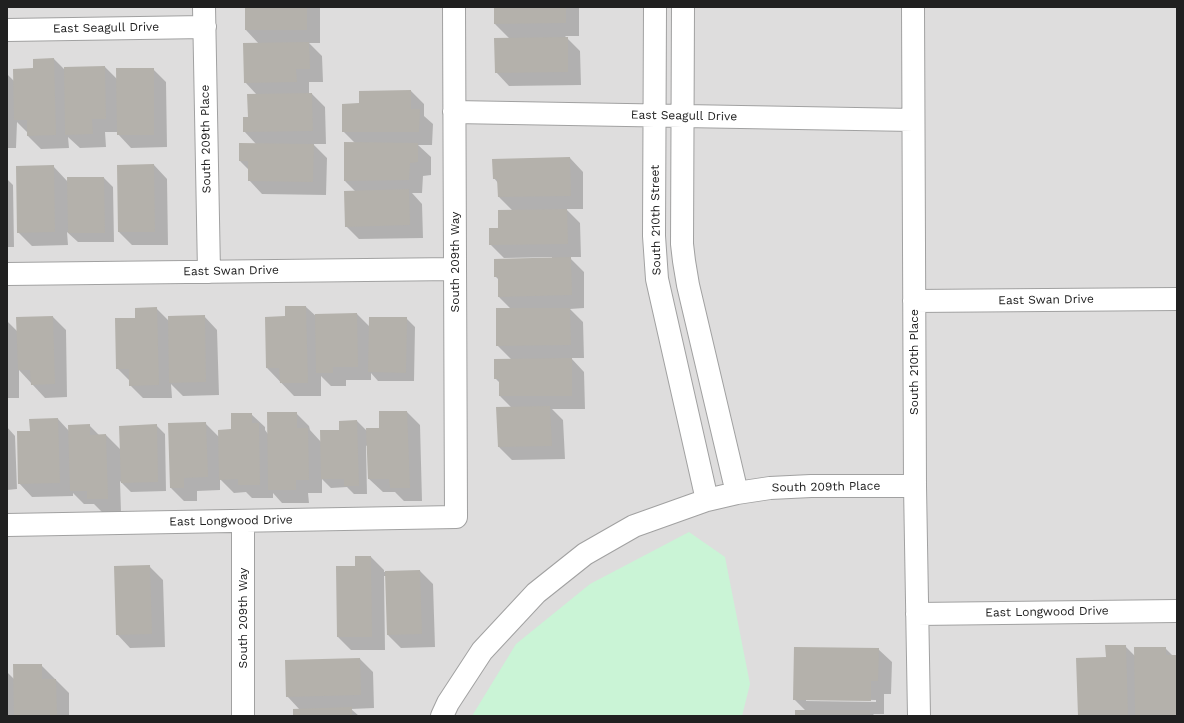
<!DOCTYPE html>
<html>
<head>
<meta charset="utf-8">
<style>
	body { margin:0 }
	#map { position:relative; width:1184px; height:723px; overflow:hidden; background:#efeee8; font-family:"Work Sans",sans-serif }
	canvas { display:block }
	.frame { position:absolute; inset:0; border:8px solid #202020; pointer-events:none }
</style>
</head>
<body>
<div id="map">
<canvas width="1184" height="723"></canvas>
<div class="frame"></div>
</div>
<script>
const g = document.querySelector('canvas').getContext('2d');
g.lineJoin = 'round';
function fillPath(path, color) {
  g.fillStyle = color;
  g.fill(path, 'evenodd');
}
function shape(rows) {
  const path = new Path2D();
  for (const r of rows) {
    path.moveTo(r[0], r[1]);
    for (let i = 2; i < r.length; i += 2) path.lineTo(r[i], r[i + 1]);
  }
  return path;
}
function trace(path, color, width, dash) {
  g.strokeStyle = color;
  g.lineWidth = width;
  g.lineCap = dash ? 'butt' : 'round';
  g.setLineDash(dash || []);
  g.stroke(path);
}
function write(font, color, halo, rows, align = 'center') {
  g.font = font + ' "Work Sans",sans-serif';
  g.lineWidth = 4;
  g.setLineDash([]);
  g.textBaseline = 'middle';
  g.strokeStyle = halo;
  g.fillStyle = color;
  for (const [text, x, y, turn = 0] of rows) {
    g.save();
    g.translate(x, y);
    g.rotate((+turn || 0) * Math.PI / 180);
    g.textAlign = isNaN(turn) ? turn : align;
    if (halo) g.strokeText(text, 0, 0);
    g.fillText(text, 0, 0);
    g.restore();
  }
}
fillPath(shape([
	[7,7,1177,7,1177,716,7,716]
]), '#dedddd');
fillPath(shape([
	[689,532,725,557,750,684,742,716,472,716,516,644,590,584]
]), '#caf4d6');
fillPath(shape([
	[246,7,320,8,320,43,309,43,322,56,323,82,309,82,309,94,312,94,325,107,326,144,313,144,327,158,326,195,262,194,249,180,249,170,240,161,240,144,256,144,244,131,257,95,245,82,259,44,246,30],
	[495,7,579,7,579,36,565,36,580,51,581,85,509,86,496,72,510,39,495,24],
	[54,59,65,70,105,67,117,79,153,69,166,82,167,147,131,148,118,134,118,132,105,132,106,147,80,148,68,137,69,148,41,149,28,136,28,133,17,122,16,148,7,148,7,74,14,81],
	[411,91,424,104,424,116,433,124,432,145,418,145,431,157,431,175,423,176,422,193,412,193,422,204,423,238,359,239,346,226,356,192,345,181,355,143,343,131,360,104],
	[570,158,583,172,583,209,566,209,580,223,581,257,569,257,584,272,584,308,570,309,583,322,584,358,571,358,584,372,585,409,552,409,563,420,565,459,512,460,499,447,512,408,500,396,500,383,495,378,511,359,497,345,511,309,499,297,499,280,495,276,552,259,552,257,504,258,490,244,499,229,513,211,499,197,498,183,494,178],
	[154,165,167,179,168,245,132,245,119,232,118,166],
	[53,166,68,182,104,178,113,187,114,242,78,242,67,232,68,245,32,246,18,232],
	[7,179,13,185,14,247,7,247],
	[306,307,317,317,357,314,370,327,406,318,415,327,414,381,378,381,371,373,371,380,346,380,346,386,331,386,321,376,321,396,294,396,267,368,286,317],
	[156,308,169,321,204,316,217,330,219,395,183,396,171,384,172,398,143,398,130,385,130,381,117,368,137,318],
	[53,317,66,330,67,397,45,398,19,370,19,398,7,398,7,321,18,332],
	[407,412,420,425,422,501,404,501,395,492,383,492,369,479,368,445,366,446,367,494,354,494,347,487,331,488,322,479,322,493,308,493,309,503,282,503,273,493,273,498,252,498,246,492,234,493,220,479,220,490,197,491,197,501,184,501,171,488,205,423,219,437,232,430,251,414,265,427,265,430,268,434,296,413,309,426,310,430,321,442,357,421,368,432,380,429],
	[58,419,69,431,89,425,99,435,106,435,121,450,156,425,165,434,166,491,131,492,120,481,121,512,102,512,94,504,84,504,73,493,73,496,32,497,19,483,31,432],
	[7,427,15,436,17,489,7,490],
	[371,557,384,570,384,572,420,571,433,584,435,647,401,648,388,635,386,576,384,576,385,650,351,650,338,637,356,567],
	[149,566,163,580,165,647,130,648,117,634],
	[1125,646,1135,656,1165,648,1173,656,1177,656,1177,716,1079,716,1107,658],
	[878,649,892,662,891,694,884,694,884,714,873,714,875,716,796,716,806,711,794,699],
	[806,699,876,700,876,702,806,701],
	[360,659,373,672,374,708,351,709,359,716,294,716,300,710,287,696],
	[41,665,69,693,69,716,7,716,7,672,14,679]
]), '#0003');
fillPath(shape([
	[245,7,307,7,307,30,245,30],
	[494,7,566,7,566,23,494,24],
	[568,37,568,72,495,73,494,38],
	[309,42,310,69,296,69,297,82,244,83,243,43],
	[54,58,56,135,27,136,27,120,14,120,13,69,33,68,33,59],
	[105,66,106,119,92,119,93,134,65,135,64,67],
	[116,68,154,68,154,135,117,135],
	[411,90,411,109,420,109,419,132,342,132,342,104,359,103,359,91],
	[312,93,313,131,243,132,243,117,248,117,247,94],
	[344,142,418,143,418,162,410,163,409,180,344,181],
	[239,143,314,144,313,182,248,181,248,161,239,161],
	[570,157,571,196,498,197,497,179,493,179,492,159],
	[154,164,155,232,118,232,117,165],
	[54,165,55,232,17,233,16,166],
	[67,177,104,177,105,233,68,233],
	[409,189,410,225,345,227,344,191],
	[567,209,568,244,489,245,489,228,498,228,498,210],
	[571,257,572,295,498,297,498,277,494,277,494,259],
	[285,306,306,306,308,383,280,383,279,368,266,368,265,317,285,316],
	[157,307,159,385,129,386,129,369,116,369,115,318,135,318,135,308],
	[496,308,570,308,571,345,496,346],
	[357,313,358,367,333,367,333,373,316,373,315,314],
	[205,315,206,382,169,383,168,316],
	[53,316,55,384,31,385,30,370,18,370,16,317],
	[369,317,407,317,406,373,368,372],
	[572,358,572,396,499,396,499,379,494,379,494,359],
	[550,406,552,446,498,447,496,407],
	[379,411,407,411,410,488,390,488,389,479,368,479,366,428,379,428],
	[267,412,297,412,297,428,308,428,309,480,296,480,296,490,268,490],
	[231,413,252,413,252,423,259,423,260,485,238,485,238,479,219,480,218,430,231,429],
	[58,418,60,483,18,484,17,431,30,431,29,419],
	[357,420,359,486,344,486,344,479,321,479,320,430,339,430,339,421],
	[206,422,208,477,184,478,184,488,170,488,168,423],
	[90,424,90,435,106,434,108,499,87,499,87,491,70,491,68,425],
	[157,424,158,482,121,483,119,426],
	[355,556,371,556,372,637,337,637,336,566,355,566],
	[150,565,152,634,116,635,114,566],
	[420,570,422,634,387,635,385,571],
	[1105,645,1126,645,1128,716,1078,716,1076,658,1106,657],
	[794,647,879,648,878,681,871,681,871,701,793,700],
	[1134,647,1166,647,1166,655,1177,655,1177,716,1135,716],
	[360,658,361,695,286,697,285,660],
	[13,664,42,664,42,679,56,679,57,716,14,716],
	[352,707,352,716,293,716,293,709],
	[795,710,870,710,870,716,795,716]
]), '#b4b1ab');
const minor = shape([
	[204,7,209,272],
	[655,7,654,236,657,279,707,500],
	[683,7,682,244,684,261,688,285,737,493],
	[913,7,915,486,919,716],
	[7,30,205,27],
	[454,112,913,120],
	[7,274,455,269],
	[914,301,1177,299],
	[243,521,243,716],
	[7,525,456,517,454,7],
	[917,614,1177,611],
	[442,716,448,703,482,651,536,593,585,554,634,526,707,500,737,493,770,488,811,486,915,486]
]);
trace(minor, '#a1a1a1', 24);
trace(minor, '#fff', 22);
write('12px', '#202020', '#fff', [
	["East Seagull Drive",106,28,-1],
	["East Seagull Drive",684,116,1],
	["South 209th Place",206,139,-91],
	["South 210th Street",656,220,-91],
	["South 209th Way",455,262,-90],
	["East Swan Drive",231,271,-1],
	["East Swan Drive",1046,300,-1],
	["South 210th Place",914,362,-90],
	["South 209th Place",826,487,-1],
	["East Longwood Drive",231,521,-1],
	["East Longwood Drive",1047,612,-1],
	["South 209th Way",243,618,-90]
]);
</script>
</body>
</html>
